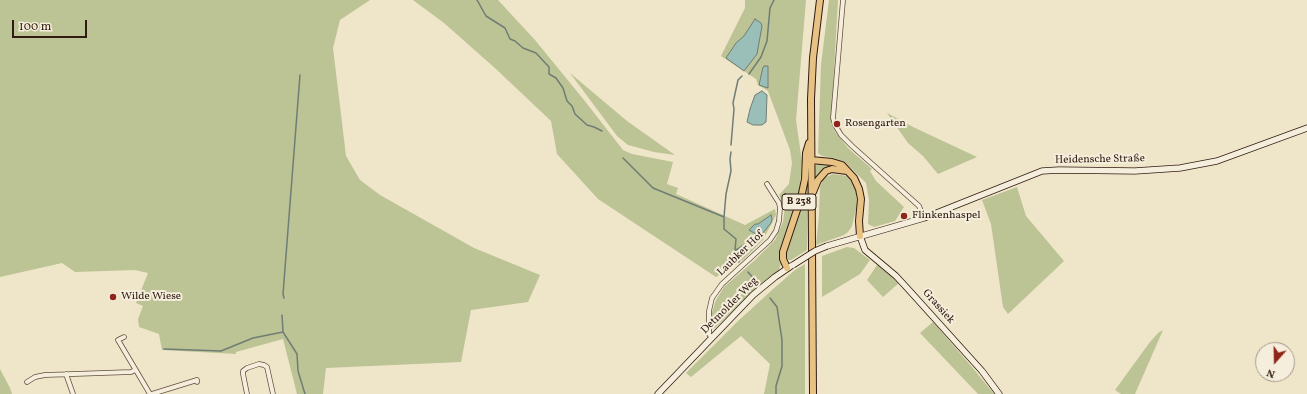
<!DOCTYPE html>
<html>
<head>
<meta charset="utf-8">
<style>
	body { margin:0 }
	#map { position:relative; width:1307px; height:394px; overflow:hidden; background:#efe5c9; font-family:Vollkorn,serif }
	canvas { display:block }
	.north { position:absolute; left:1255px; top:342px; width:40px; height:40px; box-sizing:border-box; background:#f5eedc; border:1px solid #a69a8b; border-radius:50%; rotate:200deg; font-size:11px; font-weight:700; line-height:16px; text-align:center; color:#301b11 }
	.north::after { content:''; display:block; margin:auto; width:14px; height:18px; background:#8f2418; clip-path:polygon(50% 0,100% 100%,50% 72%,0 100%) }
	.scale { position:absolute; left:12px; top:20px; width:75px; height:18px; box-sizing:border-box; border:2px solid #301b11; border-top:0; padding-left:5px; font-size:12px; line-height:14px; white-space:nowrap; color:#301b11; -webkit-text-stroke:3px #f5eedc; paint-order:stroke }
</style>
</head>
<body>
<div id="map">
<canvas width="1307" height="394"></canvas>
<div class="north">N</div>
<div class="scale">100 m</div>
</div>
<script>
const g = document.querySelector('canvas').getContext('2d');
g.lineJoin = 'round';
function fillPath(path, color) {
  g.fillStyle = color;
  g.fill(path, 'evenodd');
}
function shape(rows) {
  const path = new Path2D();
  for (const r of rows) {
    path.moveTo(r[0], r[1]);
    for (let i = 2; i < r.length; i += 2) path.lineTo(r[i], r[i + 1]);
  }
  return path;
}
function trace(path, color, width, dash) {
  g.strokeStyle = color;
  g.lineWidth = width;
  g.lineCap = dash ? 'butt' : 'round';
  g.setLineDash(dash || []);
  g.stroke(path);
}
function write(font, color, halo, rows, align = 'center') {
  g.font = font + ' Vollkorn,serif';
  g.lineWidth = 4;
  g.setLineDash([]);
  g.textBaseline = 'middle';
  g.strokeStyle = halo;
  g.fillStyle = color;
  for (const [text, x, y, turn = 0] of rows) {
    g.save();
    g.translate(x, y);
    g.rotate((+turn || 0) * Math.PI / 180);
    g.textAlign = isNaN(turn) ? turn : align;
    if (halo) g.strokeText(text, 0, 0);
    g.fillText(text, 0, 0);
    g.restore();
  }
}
fillPath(shape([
	[0,0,370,0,340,20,333,48,346,156,360,180,380,195,474,248,540,275,528,302,471,310,461,362,326,368,323,394,297,394,283,339,236,352,236,354,162,350,159,334,139,327,138,319,143,306,136,303,148,273,135,270,75,272,62,263,0,277],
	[413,0,498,0,535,40,584,100,623,150,632,154,673,162,667,184,678,188,676,194,745,225,775,209,776,215,763,240,744,259,716,277,598,199,557,154,551,121,496,69,444,23],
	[745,0,806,0,796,120,802,162,801,173,799,196,780,249,781,263,779,270,757,287,715,328,712,329,712,312,716,300,724,287,755,260,775,240,783,222,785,206,779,195,789,184,792,163,790,150,768,91,758,85,756,79,721,56,745,8],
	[829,0,838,0,831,123,835,132,848,148,872,169,870,171,876,181,904,207,895,221,874,227,868,224,869,200,866,183,845,162,834,158,822,156,818,153,821,65],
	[570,73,627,121,675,155,654,152,628,145,617,136],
	[887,113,913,127,977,157,938,174,923,156,908,143],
	[818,163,833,165,838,167,822,171,815,177,815,166],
	[833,174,847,176,852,182,856,191,857,205,852,226,848,232,844,235,816,245,819,215,820,187,822,181,826,177],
	[808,186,807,250,791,260,788,260,785,252,806,187],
	[1017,187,1026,216,1064,261,1008,314,1003,307,991,224,982,200],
	[847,247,854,248,870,260,860,274,822,297,822,256],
	[805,264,805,394,764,394,770,364,741,336,691,377,686,373,737,322,772,290,795,270],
	[877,265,880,266,899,283,883,297,867,280],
	[933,322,972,367,994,394,978,394,920,333],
	[1163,330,1135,394,1121,394,1115,390,1150,342,1158,333],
	[0,369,10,388,12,394,0,394]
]), '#bcc394');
const water = shape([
	[755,19,761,23,762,26,757,54,744,71,726,58,736,43,744,36,755,19],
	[765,66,768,66,768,88,759,85,763,67,765,66],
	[762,91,767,95,766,122,762,125,753,125,747,122,750,109,755,95,762,91],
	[771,215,772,219,771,223,762,234,756,234,749,230,755,224,758,224,771,215]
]);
fillPath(water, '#9abfb8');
trace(water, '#707d75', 1);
trace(shape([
	[477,0,486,16,505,28,510,39,515,41,523,48,536,53,549,67,549,74,556,78,563,88,567,101,572,106,575,114,587,125,594,127,602,131],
	[749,74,761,57,767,41,770,8,774,0],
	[731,145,734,109,733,103,738,80,742,76],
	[731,152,730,159,731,171,726,194,724,217,724,229,736,239,735,250,739,262],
	[623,158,653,188,724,217],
	[736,250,751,241,756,234],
	[748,272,754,279],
	[284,298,283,294,300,75],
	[770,298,777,307,782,340,782,366,776,386,776,394],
	[282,315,283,332,297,354,298,371,305,394],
	[164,349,221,351,253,338,283,332]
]), '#707d75', 1.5);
const street = shape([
	[843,0,833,118,835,125,841,135,852,146,919,206,924,218],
	[124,337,118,340,150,394],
	[712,338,709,334,709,311,712,298,722,284,770,240,776,231,779,221,780,208,779,203,767,184],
	[66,374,73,394],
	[27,382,35,377,45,375,131,372,135,370],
	[152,394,197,380,197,382],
	[247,394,243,374,243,371,247,368,259,364,264,365,267,367,273,394]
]);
const secondary = shape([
	[860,236,865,250,896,276,908,289,982,371,999,394],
	[827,246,924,218,1042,171,1059,170,1135,171,1180,168,1217,161,1307,128],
	[658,394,753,295,775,277,791,266]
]);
const primary = shape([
	[811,160,832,162,842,165,854,178,859,189,861,199,859,221,860,236],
	[813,192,818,180,826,171,832,169,847,171],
	[787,268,783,259,783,252,801,198,805,179,806,153,809,143],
	[813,394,811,99,813,58,820,0]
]);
trace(street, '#604e3f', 5.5);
trace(secondary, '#301b11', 7);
trace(primary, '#301b11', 8);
trace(street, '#f5eedc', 4);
trace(secondary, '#f5eedc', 5.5);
trace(primary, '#e8c284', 6);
const secondaryBridge = shape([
	[793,265,815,251,827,246]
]);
trace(secondaryBridge, '#301b11', 7, []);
trace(secondaryBridge, '#f5eedc', 5.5);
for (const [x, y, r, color] of [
	[837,124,4,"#8f2418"],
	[904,216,4,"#8f2418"],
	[113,297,4,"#8f2418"]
]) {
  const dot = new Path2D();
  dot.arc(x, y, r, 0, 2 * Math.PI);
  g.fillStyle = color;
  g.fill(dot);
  trace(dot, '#f5eedc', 1.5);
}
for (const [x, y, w] of [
	[799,202,34]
]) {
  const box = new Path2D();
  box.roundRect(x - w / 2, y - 8, w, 16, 3);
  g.fillStyle = '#f5eedc';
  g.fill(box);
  trace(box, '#301b11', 1);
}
write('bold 10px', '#301b11', null, [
	["B 238",799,202]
]);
write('11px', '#301b11', '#f5eedc', [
	["Rosengarten",845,124],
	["Flinkenhaspel",912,216],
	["Wilde Wiese",121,297]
], 'left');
write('11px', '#301b11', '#f5eedc', [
	["Heidensche Straße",1100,160,-1],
	["Laubker Hof",741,254,-44],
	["Detmolder Weg",730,306,-45],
	["Grassiek",938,307,48]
]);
</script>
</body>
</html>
